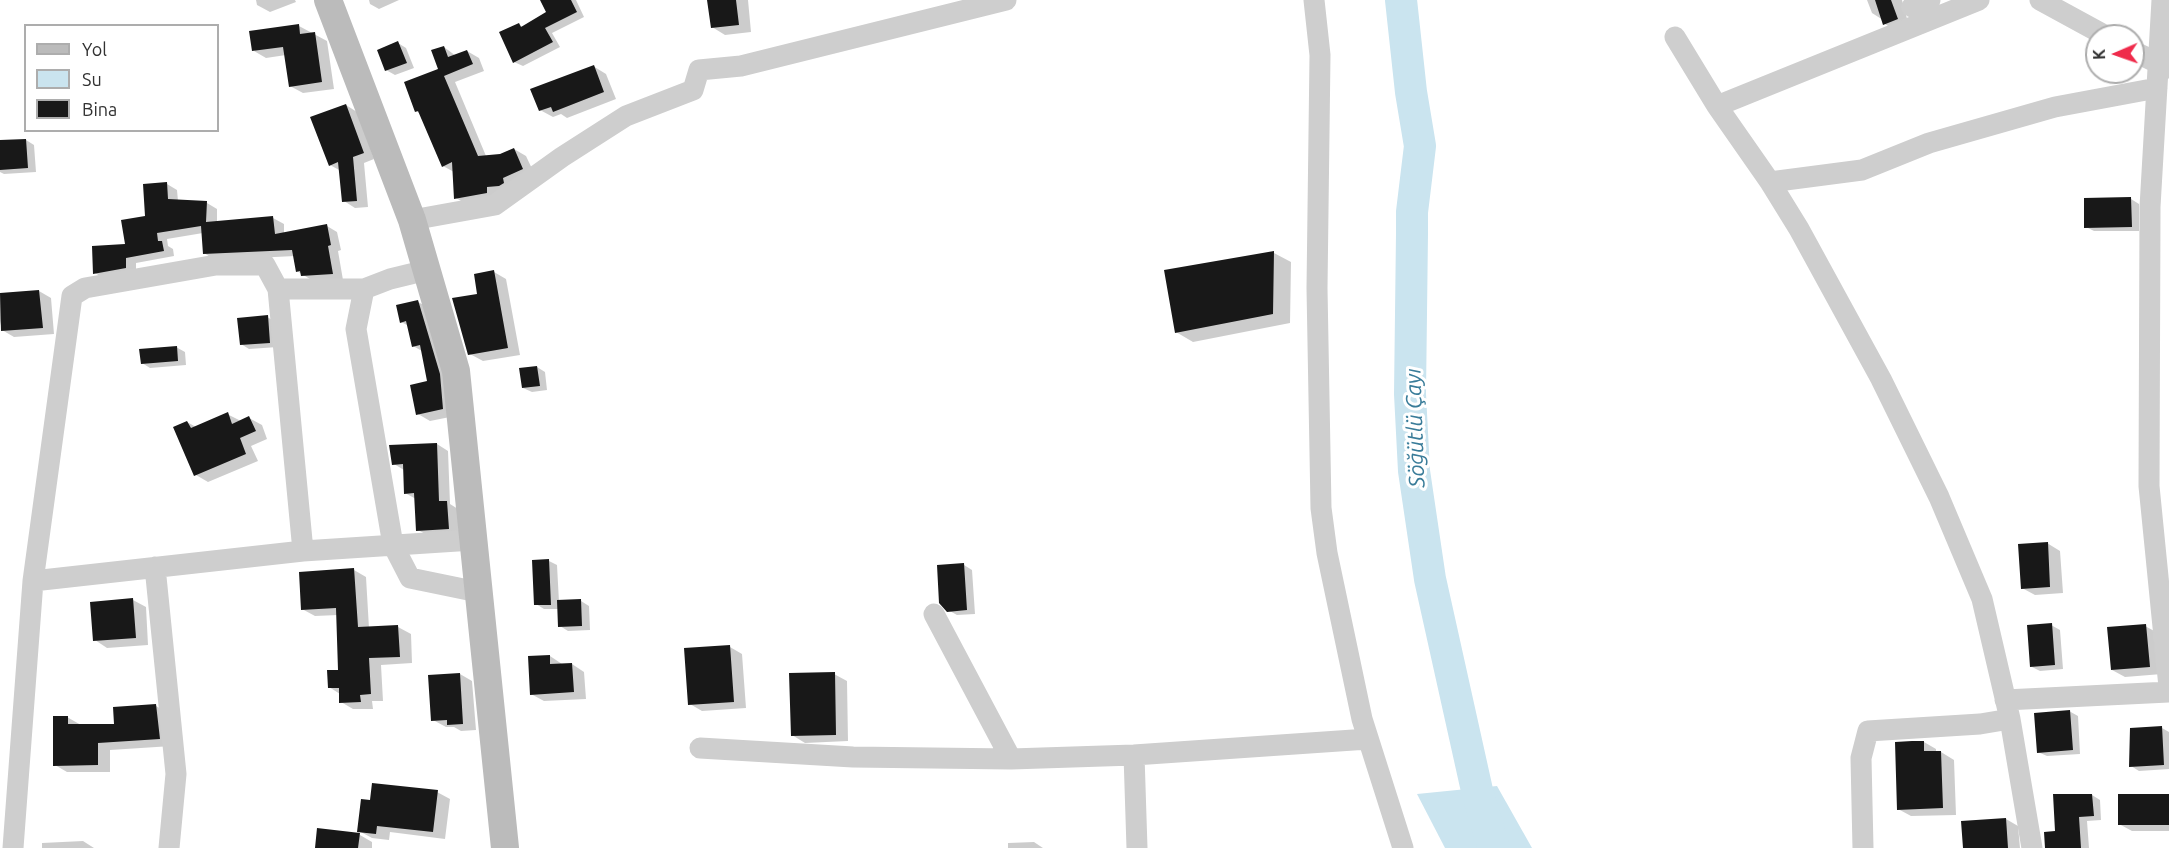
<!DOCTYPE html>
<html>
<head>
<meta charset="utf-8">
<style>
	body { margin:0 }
	#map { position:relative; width:2169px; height:848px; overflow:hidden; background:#fff; font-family:Ubuntu,sans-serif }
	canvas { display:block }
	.legend { position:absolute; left:24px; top:24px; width:195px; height:108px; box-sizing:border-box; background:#fff; border:2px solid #adadad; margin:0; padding:8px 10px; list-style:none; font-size:18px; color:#313131 }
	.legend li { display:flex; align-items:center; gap:12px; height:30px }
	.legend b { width:30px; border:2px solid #adadad }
	.north { position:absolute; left:2085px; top:24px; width:60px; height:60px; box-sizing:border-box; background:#fff; border:2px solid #adadad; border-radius:50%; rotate:268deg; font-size:16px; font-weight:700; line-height:24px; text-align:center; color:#313131 }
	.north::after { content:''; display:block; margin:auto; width:21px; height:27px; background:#ef2b4b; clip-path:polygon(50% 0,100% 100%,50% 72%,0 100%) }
</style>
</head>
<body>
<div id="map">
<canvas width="2169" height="848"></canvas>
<ul class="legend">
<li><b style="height:8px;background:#bbb"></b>Yol</li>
<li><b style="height:16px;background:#cae4ef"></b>Su</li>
<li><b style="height:16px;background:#181818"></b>Bina</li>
</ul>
<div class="north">K</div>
</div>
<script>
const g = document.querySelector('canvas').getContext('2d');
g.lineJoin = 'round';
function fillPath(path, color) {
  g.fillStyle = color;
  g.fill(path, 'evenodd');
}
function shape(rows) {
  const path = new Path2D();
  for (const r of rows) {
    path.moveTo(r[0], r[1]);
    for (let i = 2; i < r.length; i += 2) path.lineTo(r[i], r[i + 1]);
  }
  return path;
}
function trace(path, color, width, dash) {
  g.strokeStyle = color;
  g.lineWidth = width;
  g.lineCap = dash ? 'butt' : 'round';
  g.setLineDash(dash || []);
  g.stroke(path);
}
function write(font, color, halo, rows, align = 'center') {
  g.font = font + ' Ubuntu,sans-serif';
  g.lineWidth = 6;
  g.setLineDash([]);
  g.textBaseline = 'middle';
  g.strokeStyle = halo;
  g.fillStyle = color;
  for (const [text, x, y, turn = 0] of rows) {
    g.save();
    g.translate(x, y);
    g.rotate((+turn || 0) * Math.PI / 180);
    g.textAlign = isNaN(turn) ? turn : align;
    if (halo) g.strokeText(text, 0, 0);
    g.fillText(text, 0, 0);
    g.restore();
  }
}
fillPath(shape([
	[1497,786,1532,848,1445,848,1417,794]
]), '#cae4ef');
fillPath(shape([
	[256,0,295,0,296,2,270,12,257,5],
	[369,0,399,0,379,9,370,4],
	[552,0,576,0,584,17,552,33,560,47,523,66,514,62,519,25,523,27,548,13],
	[709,0,748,0,751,32,725,35,712,27],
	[1867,0,1902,0,1909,26,1896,31,1885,24,1883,20,1872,13],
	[299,26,327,41,334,89,303,93,290,86,286,55,266,58,254,51],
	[398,43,406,48,414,68,395,75,386,70],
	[444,47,456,56,467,51,479,58,484,71,455,82,486,156,500,155,514,149,526,156,535,175,515,190,468,205,456,198,454,172,443,166,421,114,416,111,439,70],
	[593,66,606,74,616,99,567,118,561,114,553,117,540,110],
	[346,105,357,112,374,159,364,163,368,207,355,208,344,201,341,171,330,165],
	[26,140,34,145,36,172,4,174,0,172,0,142],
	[167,184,177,190,178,201,207,203,217,209,217,223,273,218,284,224,284,234,327,226,337,232,341,250,338,251,343,280,313,281,297,271,295,256,215,260,204,253,203,233,167,239,168,246,173,249,174,256,136,263,136,273,105,279,95,273,127,245],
	[2131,199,2139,204,2139,231,2094,231,2086,227,2085,200],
	[1274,253,1291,262,1290,323,1193,342,1176,332],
	[494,272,506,279,520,355,483,361,470,354,479,295],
	[39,291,51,298,54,334,14,337,2,330,0,321,0,295],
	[418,302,431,309,455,416,430,421,418,414,429,382,422,351,413,346,409,326,401,322],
	[267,317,276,322,278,347,249,349,241,344],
	[176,347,185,352,186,365,150,368,142,363],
	[537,367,545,372,547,390,532,392,523,388],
	[227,414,241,421,249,418,262,425,267,439,251,446,258,461,208,482,196,475,187,422,196,427],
	[437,444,448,451,450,504,458,509,459,534,429,536,418,530,416,499,405,493,404,470,394,464],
	[2047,543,2060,551,2063,593,2035,595,2022,588],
	[549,561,557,565,559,602,581,601,589,606,590,630,568,631,560,626,559,609,544,609,536,604],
	[964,565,972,570,975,614,957,615,948,610],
	[354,570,366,577,369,628,398,627,411,634,412,663,381,665,383,701,372,701,373,709,353,709,341,702,340,694,329,687,340,671,338,615,315,616,302,609],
	[133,600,146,607,148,645,107,648,95,640],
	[2051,625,2060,630,2063,669,2040,671,2032,667],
	[2145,626,2158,633,2162,674,2125,677,2112,670],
	[730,647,742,654,746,708,702,711,690,704],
	[550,656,562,664,572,664,584,672,586,699,544,701,531,694],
	[460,674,472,681,476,730,461,731,454,727,446,727,433,720],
	[834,674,847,681,848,741,805,743,792,735],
	[156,706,168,713,172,746,110,750,110,772,67,772,55,765,67,717,81,725,116,725],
	[2069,711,2078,716,2080,754,2047,756,2038,752],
	[2162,728,2169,732,2169,769,2139,771,2131,766],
	[1924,742,1936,749,1936,752,1941,752,1954,760,1956,815,1911,816,1898,809],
	[437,792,450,799,445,839,390,832,389,840,372,838,359,831,372,802],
	[2092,795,2100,800,2101,820,2087,821,2089,848,2047,848,2057,832],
	[2169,795,2169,831,2132,831,2119,824],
	[2006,819,2018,826,2020,848,1965,848],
	[360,835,372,842,372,848,316,848],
	[83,841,94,848,42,848,42,843],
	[1034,842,1043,848,1008,848,1008,843]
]), '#0003');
trace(shape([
	[1401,0,1411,92,1420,146,1412,212,1412,233,1410,394,1414,471,1430,579,1478,795,1494,848]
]), '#cae4ef', 32);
fillPath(shape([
	[540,0,571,0,577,12,545,28,553,42,513,63,499,32,519,23,521,27,546,12],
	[707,0,736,0,739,25,711,28],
	[1875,0,1891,0,1898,19,1883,25],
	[299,24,300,34,315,32,322,82,289,87,283,47,252,51,249,31],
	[398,41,407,63,385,71,377,50],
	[444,46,448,57,467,50,473,64,444,76,478,156,500,154,514,148,523,169,503,178,504,183,499,186,487,187,487,193,454,199,452,162,442,167,418,111,415,112,404,82,438,69,431,50],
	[594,65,604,92,553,112,551,107,539,111,530,89],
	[346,104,364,153,353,157,357,201,342,202,338,162,329,166,310,117],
	[26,139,28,168,0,170,0,140],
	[167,182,168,199,207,201,206,222,273,216,275,234,327,224,331,245,328,246,333,274,301,276,300,271,296,272,292,250,203,254,201,226,157,233,158,241,162,241,164,251,126,258,126,268,93,274,92,246,125,244,121,220,145,216,143,184],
	[2131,197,2132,227,2084,228,2084,198],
	[1274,251,1273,314,1175,333,1164,270],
	[494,270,508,348,468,355,452,298,477,294,474,274],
	[39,290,43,328,1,331,0,293],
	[418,300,440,374,443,409,416,415,410,385,427,381,420,345,412,347,406,321,400,323,396,305],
	[268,315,270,343,240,345,237,318],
	[177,346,178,361,141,364,139,349],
	[537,366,540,386,522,388,519,368],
	[228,412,232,424,249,416,256,431,240,438,246,454,194,476,173,427,187,421,191,428],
	[437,443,439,501,447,501,449,529,416,531,414,493,404,494,403,464,392,465,389,445],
	[2048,542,2050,587,2021,589,2018,544],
	[549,559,551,605,534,605,532,560],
	[964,563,967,610,947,612,939,603,937,565],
	[354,568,358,627,398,625,400,657,369,658,371,694,360,695,361,702,339,703,339,688,328,688,327,670,338,670,336,608,301,610,299,572],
	[133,598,136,638,93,641,90,602],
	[581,599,582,626,558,627,557,600],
	[2052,623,2055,665,2030,667,2027,625],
	[2146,624,2150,667,2111,670,2107,627],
	[730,645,734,702,688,705,684,648],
	[550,655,550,664,572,663,574,692,530,695,528,656],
	[835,672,836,735,791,736,789,673],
	[460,673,463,724,447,725,447,720,431,721,428,675],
	[156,704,160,739,98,743,98,765,53,766,53,716,68,716,68,724,114,724,113,707],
	[2070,710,2073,750,2037,753,2034,713],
	[2162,726,2164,765,2129,767,2130,728],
	[1912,741,1924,741,1924,751,1941,751,1943,808,1897,810,1895,742],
	[372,783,438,790,433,832,377,826,376,834,357,832,361,799,370,800],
	[2053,794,2092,794,2094,816,2079,817,2081,848,2045,848,2044,832,2055,831],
	[2118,794,2169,794,2169,825,2118,825],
	[2006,818,2008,848,1963,848,1961,821],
	[317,828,360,833,358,848,315,848]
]), '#181818');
trace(shape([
	[1314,0,1320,55,1317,288,1321,508,1327,553,1362,719,1403,848],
	[2040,0,2106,36],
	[2162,0,2150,207,2149,486,2169,687],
	[1912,7,1930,0],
	[1675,37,1717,106,1979,0],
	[2133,51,2168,68],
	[1717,106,1770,182,1862,170,1929,143,2055,107,2157,88],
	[1770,182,1799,229,1881,379,1939,497,1982,599,2010,719,1980,724,1868,731,1861,758,1863,848],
	[412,220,495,205,562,157,626,116,693,90,699,70,741,66,1006,0],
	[427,270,390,279,364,289,356,329,393,545,410,578,478,592],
	[278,289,364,289],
	[155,567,176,774,169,848],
	[33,581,303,551,473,540],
	[934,614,1011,759],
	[2005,700,2169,692],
	[2010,719,2032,848],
	[700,748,853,757,1011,759,1134,755,1368,739],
	[1134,755,1137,848],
	[13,848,33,581,72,296,85,288,216,265,265,265,278,289,303,551]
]), '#cecece', 21);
trace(shape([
	[328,0,412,220,456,371,505,848]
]), '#bbb', 28);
write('italic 22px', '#397c99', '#fff', [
	["Söğütlü Çayı",1415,428,-92]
]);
</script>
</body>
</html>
